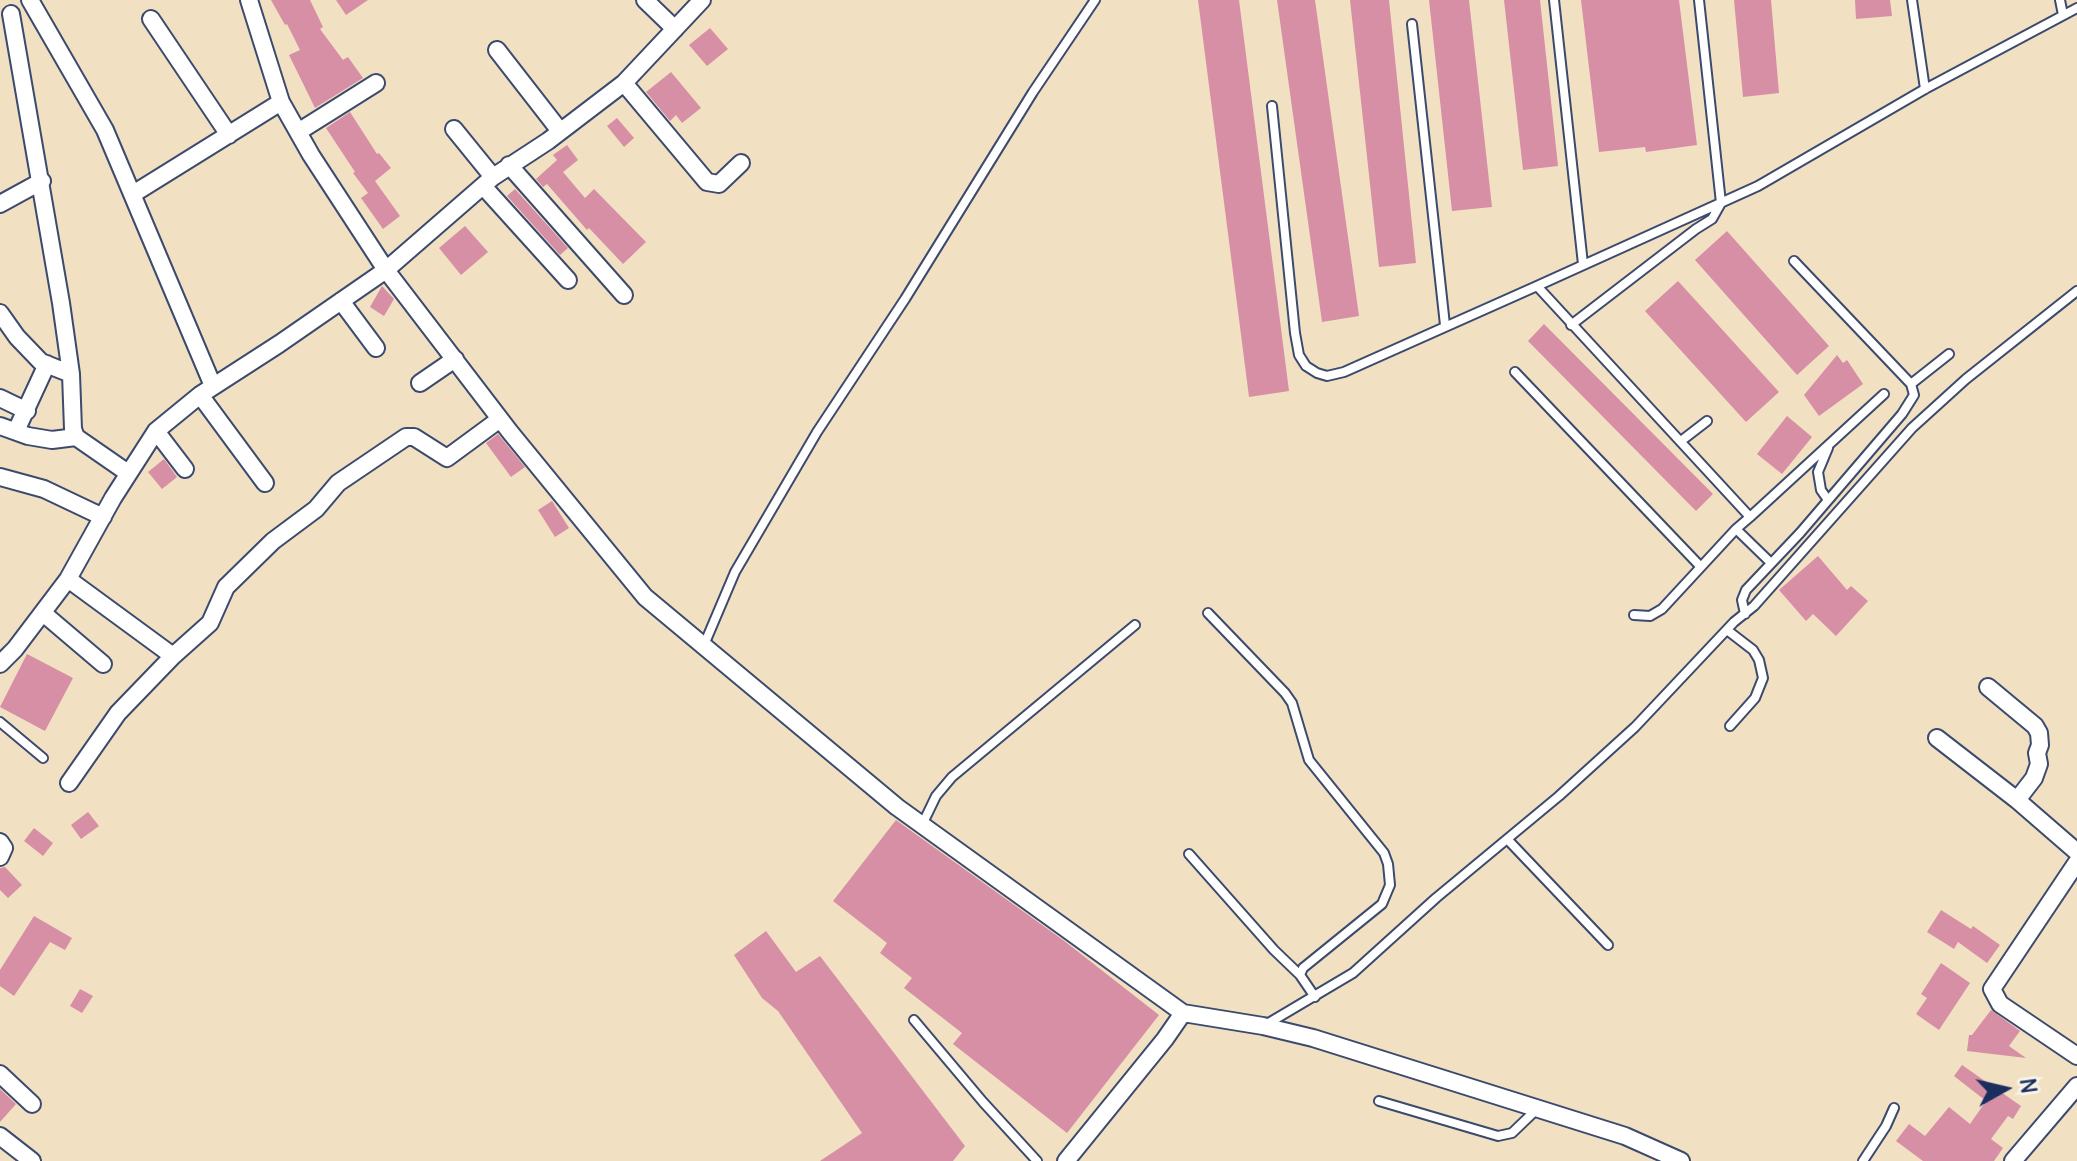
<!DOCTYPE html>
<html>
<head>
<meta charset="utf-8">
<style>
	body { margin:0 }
	#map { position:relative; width:2077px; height:1161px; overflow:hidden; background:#f2e0c3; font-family:Delius,sans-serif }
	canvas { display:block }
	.north { position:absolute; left:1965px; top:1049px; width:80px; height:80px; -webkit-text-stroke:6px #f7f3e8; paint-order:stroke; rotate:82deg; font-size:22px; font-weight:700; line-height:32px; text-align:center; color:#1b2f5e }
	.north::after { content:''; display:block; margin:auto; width:28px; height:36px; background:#1b2f5e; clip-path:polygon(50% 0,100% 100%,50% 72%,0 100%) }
</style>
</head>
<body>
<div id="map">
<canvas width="2077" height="1161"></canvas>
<div class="north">N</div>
</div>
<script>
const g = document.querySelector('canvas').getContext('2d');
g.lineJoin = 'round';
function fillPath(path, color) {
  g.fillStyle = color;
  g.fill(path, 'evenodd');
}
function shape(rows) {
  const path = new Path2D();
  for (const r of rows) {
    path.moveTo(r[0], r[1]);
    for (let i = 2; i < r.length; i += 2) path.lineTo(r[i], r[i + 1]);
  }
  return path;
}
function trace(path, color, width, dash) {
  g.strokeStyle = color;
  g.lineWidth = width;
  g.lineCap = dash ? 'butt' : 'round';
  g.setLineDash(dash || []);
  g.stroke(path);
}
fillPath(shape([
	[271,0,310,0,323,27,320,29,343,60,348,57,363,78,315,108,289,55,300,50,287,24,285,25],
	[336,0,368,0,346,15],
	[1198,0,1239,0,1289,391,1249,397],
	[1277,0,1315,0,1359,316,1322,322],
	[1350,0,1389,0,1416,263,1379,267],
	[1429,0,1469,0,1492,207,1452,211],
	[1504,0,1540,0,1558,166,1523,170],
	[1581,0,1679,0,1697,145,1646,152,1645,147,1599,152],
	[1734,0,1771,0,1779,93,1743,97],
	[1855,0,1890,0,1892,16,1856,19],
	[710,28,728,49,707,66,689,45],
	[671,72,701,108,682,123,676,115,670,121,646,92],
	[350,112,377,154,379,153,391,168,375,181,400,216,383,229,361,198,368,193,353,173,355,172,326,128],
	[617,118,634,138,624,147,607,126],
	[567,145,578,160,563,172,585,198,594,189,646,242,623,264,589,228,587,230,547,184,543,187,536,179,557,160,553,155],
	[515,189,568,248,560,255,507,196],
	[465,226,488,252,461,275,439,248],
	[1727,231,1829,346,1797,375,1695,260],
	[1678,281,1779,392,1746,422,1645,311],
	[382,286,394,299,384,316,370,307],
	[1544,324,1713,494,1696,511,1528,341],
	[1837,355,1843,363,1847,360,1863,384,1819,416,1804,395],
	[1787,416,1812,437,1782,474,1757,454],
	[498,434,525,467,511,477,486,443],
	[164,459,177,477,162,489,148,472],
	[552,501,569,528,555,537,538,510],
	[1818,556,1847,590,1851,586,1868,601,1836,636,1813,614,1806,621,1779,590],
	[27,654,73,678,45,731,0,707],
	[88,812,99,826,81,839,71,825],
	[896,820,1063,940,1159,1015,1067,1133,953,1044,962,1033,904,988,912,978,880,953,887,943,833,901],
	[34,828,53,843,43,856,24,841],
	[5,867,22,885,8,898,0,890,0,868],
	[1941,910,1971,929,1973,926,2000,945,1987,963,1958,942,1954,949,1927,932],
	[34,916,72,938,65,950,50,942,14,996,0,986,0,970],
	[766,931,796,972,820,956,965,1146,953,1161,820,1161,862,1133,778,1011,762,998,734,955],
	[1941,963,1970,983,1939,1030,1916,1014,1927,998,1921,994],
	[80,989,93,996,82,1013,70,1006],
	[1991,1010,2020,1031,2009,1046,2026,1058,1967,1051,1969,1035,1972,1035],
	[1962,1065,2021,1106,2013,1119,2008,1116,1991,1139,2003,1148,1994,1161,1923,1161,1896,1141,1909,1124,1925,1136,1949,1107,1970,1124,1986,1101,1954,1076],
	[0,1089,16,1104,0,1122]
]), '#d68fa5');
const service = shape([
	[1554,0,1583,264],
	[1912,0,1925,89],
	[2060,0,2063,15],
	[1412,24,1445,325],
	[1272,106,1295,333,1299,355,1306,366,1317,373,1327,376,1344,372,1537,286,1750,517,1736,529],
	[1537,286,1758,186,1925,89,2077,8],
	[1571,325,1696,229,1712,219,1721,203,1699,0],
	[1515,372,1700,566],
	[1911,384,1949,354],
	[1681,441,1707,421],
	[1828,500,1821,490,1818,472,1828,448],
	[1750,517,1884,394],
	[1208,613,1285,693,1292,703,1309,760,1384,853,1388,864,1390,885,1382,904,1303,968,1300,975,1315,997],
	[1745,614,1742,600,1746,590,1800,533,1902,414,1914,395,1911,384,1794,261],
	[1634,615,1650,616,1662,609,1736,529,1771,563],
	[1727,630,1753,650,1759,660,1763,678,1755,698,1730,726],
	[704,645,735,572,817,432,905,299,1033,92,1095,0],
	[0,722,43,758],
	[922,825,936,796,952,777,1135,625],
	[1508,840,1608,945],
	[1189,854,1274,950,1300,975],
	[914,1020,983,1102,1037,1161],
	[1267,1024,1353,973,1436,898,1559,796,1635,727,1734,622,1754,606,1912,428,1966,379,2077,291],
	[1379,1101,1498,1136,1512,1133,1537,1109],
	[1863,1161,1886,1126,1894,1108]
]);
const minor = shape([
	[30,0,105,130,213,386],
	[249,0,281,102,311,155,386,270,510,432,645,597,897,807,1183,1013,1165,1039,1066,1161],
	[645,0,675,29],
	[11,14,61,303,71,374,73,429,76,437,128,473],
	[151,19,229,135],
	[497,50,560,131],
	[624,83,707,182,719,184,741,163],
	[454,129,493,177],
	[298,132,376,83],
	[509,165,624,295],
	[483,186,568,280],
	[133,194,281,102],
	[0,204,42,181],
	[341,301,376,348],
	[0,313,17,337,41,362,71,374],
	[420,383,455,359],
	[200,395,265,483],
	[0,398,27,411],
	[0,426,28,436,52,440,76,437],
	[16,431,47,364],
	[156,431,185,469],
	[0,477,44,489,103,517],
	[68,579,173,656],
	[43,613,103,664],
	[0,664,15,649,68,579,113,498,156,431,200,395,279,344,386,270,493,177,548,141,624,83,702,0],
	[1988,687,2035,726,2039,733,2040,745,2037,753,2039,764,2034,778,2017,800],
	[1937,738,2017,800,2077,852],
	[69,783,118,713,173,656,210,623,226,587,273,541,316,509,338,483,406,437,414,437,447,458,500,419],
	[0,842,4,848,0,857],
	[2077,862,1992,989,2000,1004,2077,1056],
	[1183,1013,1263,1026,1313,1038,1625,1136,1681,1161],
	[0,1074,32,1104],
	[0,1136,32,1161],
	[2013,1161,2077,1086]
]);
trace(service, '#3b4a6d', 12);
trace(minor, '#3b4a6d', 20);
trace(service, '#fff', 8);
trace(minor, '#fff', 16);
</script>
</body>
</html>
